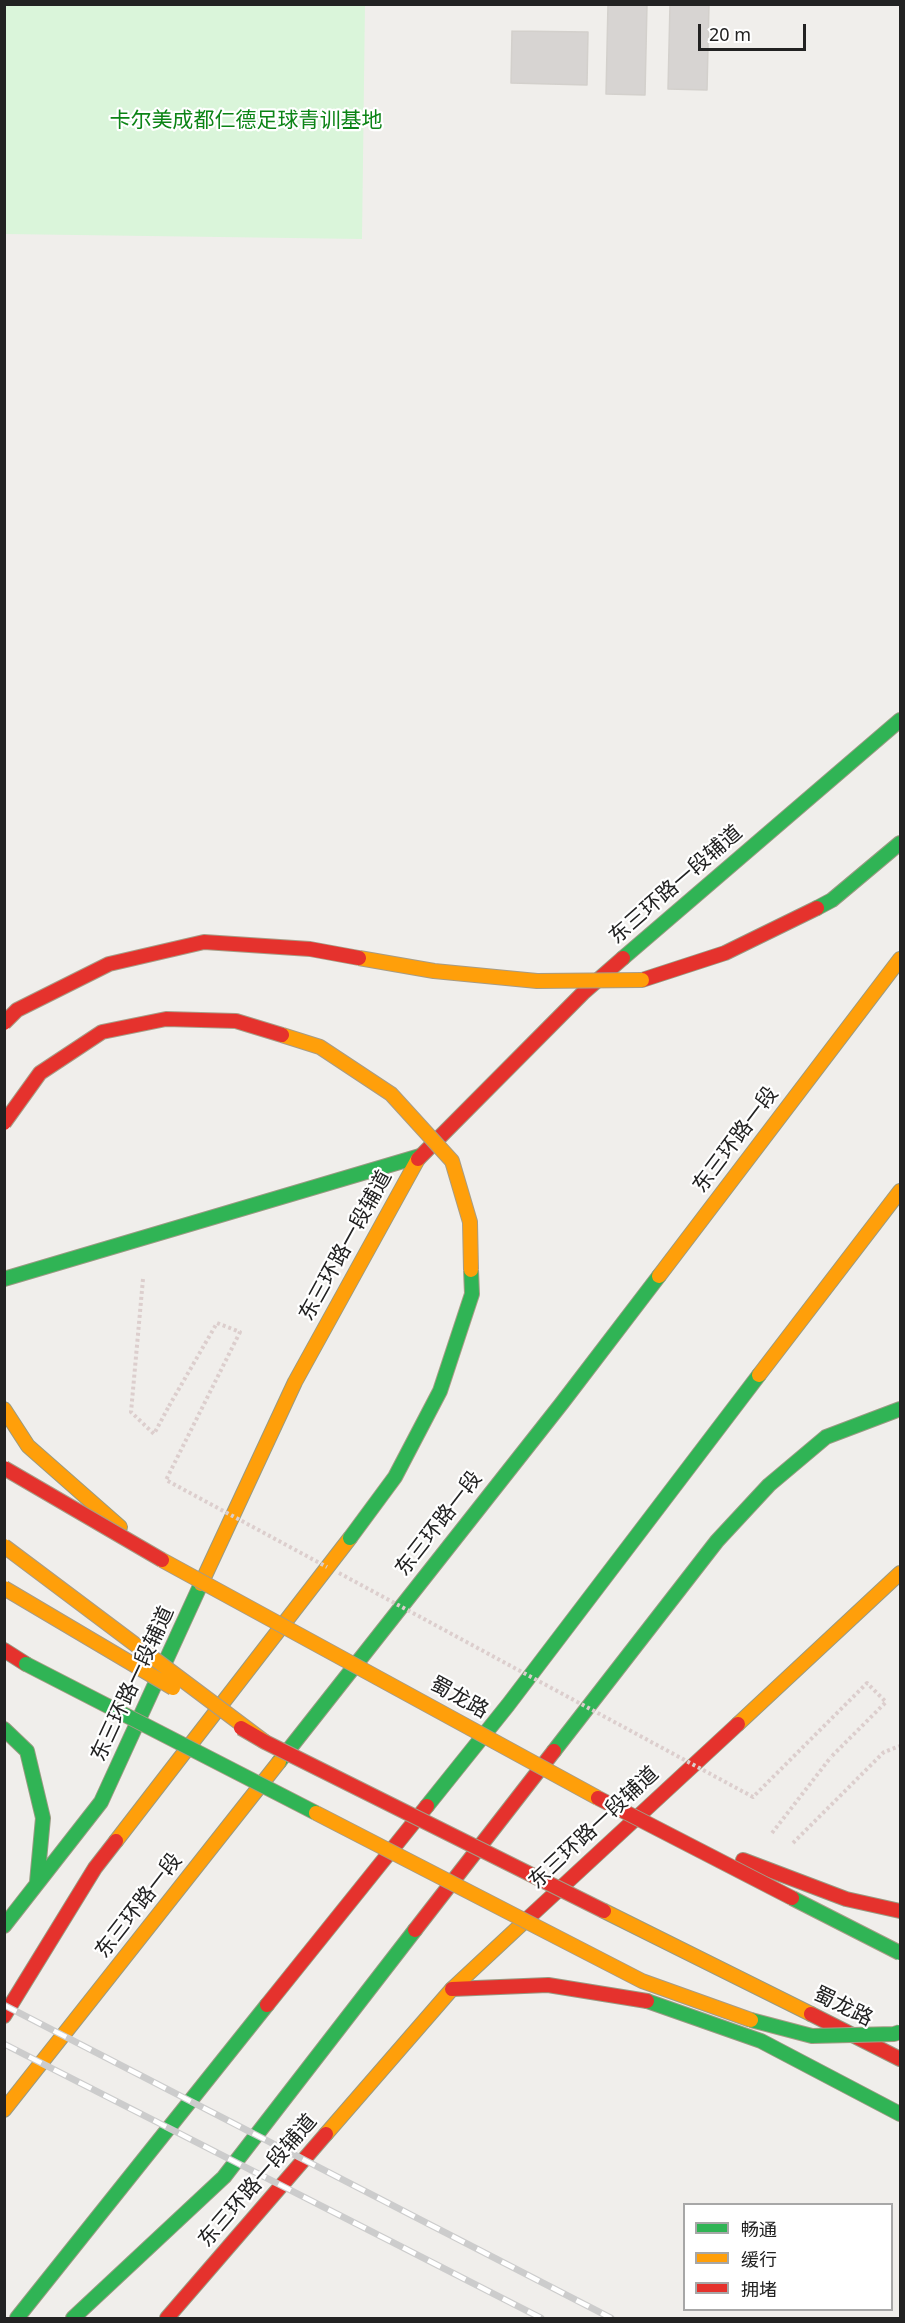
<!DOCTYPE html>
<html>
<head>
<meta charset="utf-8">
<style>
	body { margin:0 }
	#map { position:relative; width:905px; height:2323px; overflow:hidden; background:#f0eeeb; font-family:"Noto Sans","Noto Sans SC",sans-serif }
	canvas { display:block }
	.frame { position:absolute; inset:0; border:6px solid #222; pointer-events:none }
	.legend { position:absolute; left:683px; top:2203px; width:210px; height:108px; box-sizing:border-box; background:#fff; border:2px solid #a7a7a7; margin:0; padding:8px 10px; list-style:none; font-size:18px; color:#222 }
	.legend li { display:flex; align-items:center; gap:12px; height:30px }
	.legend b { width:30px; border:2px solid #a7a7a7 }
	.scale { position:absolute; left:698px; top:24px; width:108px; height:27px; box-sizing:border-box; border:3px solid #222; border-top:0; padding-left:8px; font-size:18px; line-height:21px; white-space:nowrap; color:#222; -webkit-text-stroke:4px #fff; paint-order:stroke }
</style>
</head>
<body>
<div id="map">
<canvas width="905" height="2323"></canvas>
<div class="frame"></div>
<ul class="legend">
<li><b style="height:8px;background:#30b455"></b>畅通</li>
<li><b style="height:8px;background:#ff9f0a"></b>缓行</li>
<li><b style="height:8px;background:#e5322d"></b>拥堵</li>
</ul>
<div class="scale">20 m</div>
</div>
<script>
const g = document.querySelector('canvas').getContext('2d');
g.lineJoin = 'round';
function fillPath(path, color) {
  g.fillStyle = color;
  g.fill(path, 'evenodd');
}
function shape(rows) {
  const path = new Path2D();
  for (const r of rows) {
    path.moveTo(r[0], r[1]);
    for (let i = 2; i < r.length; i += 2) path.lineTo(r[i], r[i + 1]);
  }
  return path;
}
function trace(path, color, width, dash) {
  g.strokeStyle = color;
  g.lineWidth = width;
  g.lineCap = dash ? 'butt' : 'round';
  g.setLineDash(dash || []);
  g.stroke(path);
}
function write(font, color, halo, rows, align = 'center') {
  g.font = font + ' "Noto Sans","Noto Sans SC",sans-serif';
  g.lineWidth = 4.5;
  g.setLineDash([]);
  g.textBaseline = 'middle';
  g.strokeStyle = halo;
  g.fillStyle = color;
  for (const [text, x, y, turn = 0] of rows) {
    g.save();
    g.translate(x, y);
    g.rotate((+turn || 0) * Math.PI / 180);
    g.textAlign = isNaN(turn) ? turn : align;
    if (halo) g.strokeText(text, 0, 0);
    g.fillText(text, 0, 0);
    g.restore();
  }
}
fillPath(shape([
	[5,4,365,5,362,239,5,234]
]), '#daf5da');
const building = shape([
	[608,4,647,4,645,95,606,94,608,4],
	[670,4,709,4,707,90,668,89,670,4],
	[512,31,588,32,587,85,511,83,512,31]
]);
fillPath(building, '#d7d4d2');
trace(building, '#d3d0cc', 1.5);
const fast = shape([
	[817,908,832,900,900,843],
	[623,958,900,720],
	[4,1279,420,1156],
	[4,1729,27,1751,43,1818,37,1882],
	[554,1751,717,1541,769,1485,826,1437,900,1409],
	[279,1762,562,1403,659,1276],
	[427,1806,508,1705,759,1375],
	[4,1926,101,1802,201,1584],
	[647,2001,761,2041,900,2114],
	[17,2318,267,2005],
	[73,2318,224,2177,415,1930]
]);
const slow = shape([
	[659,1276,900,959],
	[759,1375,900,1191],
	[4,1409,28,1446,120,1527],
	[201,1584,295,1382,418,1159],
	[738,1724,900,1573],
	[116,1841,350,1538],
	[604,1911,811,2014],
	[4,2110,279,1762],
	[326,2134,452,1989,525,1921]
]);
const jam = shape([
	[642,980,725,953,817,908],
	[418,1159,583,993,623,958],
	[4,1650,26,1664],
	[743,1860,846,1899,900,1911],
	[525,1921,738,1724],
	[415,1930,554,1751],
	[452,1989,548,1985,647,2001],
	[267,2005,427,1806],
	[811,2014,900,2059],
	[4,2016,95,1868,116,1841],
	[167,2318,326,2134]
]);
trace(fast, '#999a82', 16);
trace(slow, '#999a82', 16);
trace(jam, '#999a82', 16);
trace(shape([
	[143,1279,131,1412,154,1434,169,1406],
	[772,1833,831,1757],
	[793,1843,884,1752,900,1746]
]), '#dccecd', 4, [3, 3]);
trace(fast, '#30b455', 14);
trace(slow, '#ff9f0a', 14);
trace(jam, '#e5322d', 14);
const rail = shape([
	[4,2005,611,2318],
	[4,2044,541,2318]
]);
trace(rail, '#ccc', 7);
trace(rail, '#fff', 4.5, [14]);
const fastBridge = shape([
	[350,1538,395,1477,440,1391,472,1294,471,1270],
	[26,1664,316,1813],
	[792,1898,900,1953],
	[751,2020,812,2036,894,2034,900,2032]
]);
const slowBridge = shape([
	[359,958,434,971,537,981,642,980],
	[282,1035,320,1047,391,1094,452,1161,470,1222,471,1270],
	[4,1546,265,1742],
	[162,1560,598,1798],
	[4,1588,173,1688],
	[316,1813,642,1981,751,2020]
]);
const jamBridge = shape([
	[4,1023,17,1010,109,964,204,942,310,949,359,958],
	[4,1123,40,1073,102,1032,166,1019,236,1021,282,1035],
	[4,1468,162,1560],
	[241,1728,265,1742,604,1911],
	[598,1798,792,1898]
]);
trace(fastBridge, '#a79c86', 16, []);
trace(slowBridge, '#a79c86', 16, []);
trace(jamBridge, '#a79c86', 16, []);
trace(shape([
	[169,1406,217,1323,240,1332,166,1480,327,1567],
	[339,1573,753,1797,867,1683,886,1702,831,1757]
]), '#dccecd', 4, [3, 3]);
trace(fastBridge, '#30b455', 14);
trace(slowBridge, '#ff9f0a', 14);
trace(jamBridge, '#e5322d', 14);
write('21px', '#0c8416', '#fff', [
	["卡尔美成都仁德足球青训基地",246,121]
]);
write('21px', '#222', '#fff', [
	["东三环路一段辅道",676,885,-41],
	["东三环路一段",736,1140,-53],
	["东三环路一段辅道",346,1246,-61],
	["东三环路一段",439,1524,-52],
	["东三环路一段辅道",133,1684,-65],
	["蜀龙路",459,1698,29],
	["东三环路一段辅道",594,1828,-43],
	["东三环路一段",139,1906,-52],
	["蜀龙路",843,2007,26],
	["东三环路一段辅道",258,2181,-49]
]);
</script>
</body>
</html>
